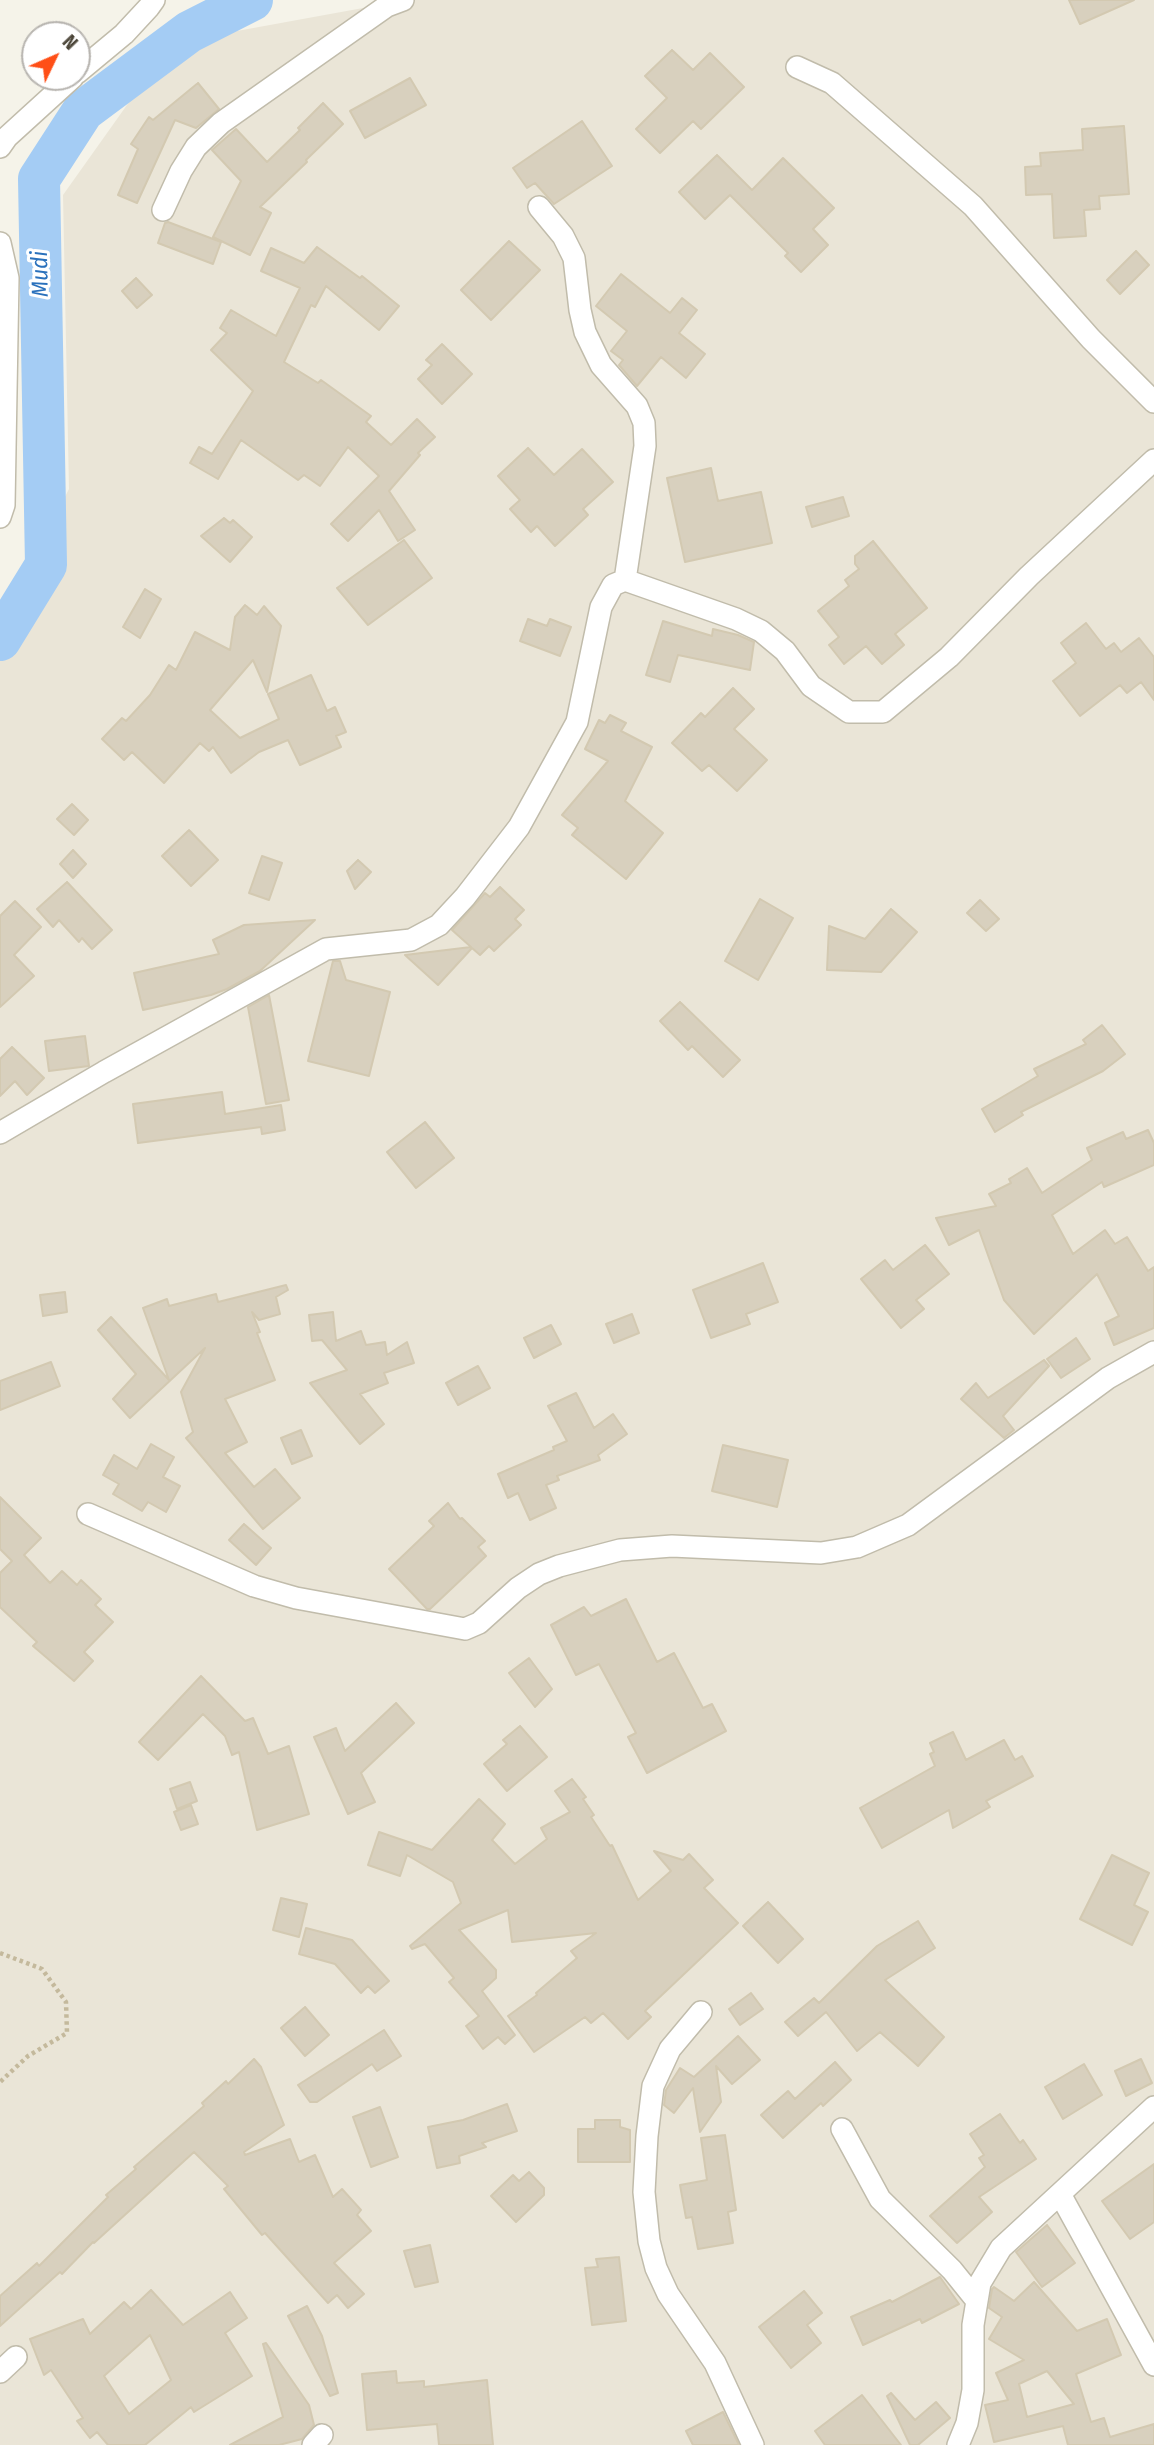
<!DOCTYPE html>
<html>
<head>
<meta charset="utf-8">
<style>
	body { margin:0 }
	#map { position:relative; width:1154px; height:2445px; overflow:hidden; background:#f5f3e9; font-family:"Fira Sans Condensed",sans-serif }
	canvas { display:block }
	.north { position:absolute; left:21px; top:21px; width:70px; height:70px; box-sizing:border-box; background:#fff; border:2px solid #b7b4af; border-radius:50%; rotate:46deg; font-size:19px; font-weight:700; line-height:28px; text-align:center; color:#4a4437 }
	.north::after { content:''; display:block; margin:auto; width:24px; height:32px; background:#ff4f17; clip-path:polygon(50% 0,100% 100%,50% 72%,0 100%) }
</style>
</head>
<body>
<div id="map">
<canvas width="1154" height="2445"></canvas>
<div class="north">N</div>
</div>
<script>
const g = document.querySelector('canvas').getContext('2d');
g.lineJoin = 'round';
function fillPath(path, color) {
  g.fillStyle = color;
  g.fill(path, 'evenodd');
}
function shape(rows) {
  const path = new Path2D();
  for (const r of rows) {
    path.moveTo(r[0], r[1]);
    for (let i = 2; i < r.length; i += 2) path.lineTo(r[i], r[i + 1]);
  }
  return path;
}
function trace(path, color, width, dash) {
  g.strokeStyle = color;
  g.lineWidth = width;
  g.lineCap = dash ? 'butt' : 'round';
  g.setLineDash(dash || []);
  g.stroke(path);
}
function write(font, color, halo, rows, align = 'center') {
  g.font = font + ' "Fira Sans Condensed",sans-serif';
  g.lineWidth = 6;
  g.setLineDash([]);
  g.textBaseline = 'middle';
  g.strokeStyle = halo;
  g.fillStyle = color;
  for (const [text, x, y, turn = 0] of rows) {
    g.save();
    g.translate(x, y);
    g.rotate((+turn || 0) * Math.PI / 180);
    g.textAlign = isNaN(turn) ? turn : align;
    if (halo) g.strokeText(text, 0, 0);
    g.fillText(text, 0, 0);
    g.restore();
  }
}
fillPath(shape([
	[407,0,1154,0,1154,2445,0,2445,0,623,69,489,63,195,171,43]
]), '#eae5d7');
trace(shape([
	[0,640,46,565,39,179,83,111,189,32,252,0]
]), '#a4ccf4', 42);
const building = shape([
	[1069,0,1134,0,1080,24,1069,0],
	[672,50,693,70,710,53,744,87,701,129,693,121,660,153,636,129,667,98,645,76,672,50],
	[410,78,426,105,365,138,350,111,410,78],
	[198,83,219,109,196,128,175,120,137,203,118,195,138,149,131,144,149,117,153,120,198,83],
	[323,103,343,124,306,160,307,162,260,207,271,213,250,255,213,237,241,181,212,150,236,129,267,162,300,130,298,128,323,103],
	[582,121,612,166,554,204,535,183,527,188,513,168,582,121],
	[1124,126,1129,194,1099,196,1100,209,1084,210,1086,236,1054,238,1052,194,1026,195,1025,167,1041,166,1040,153,1083,150,1082,129,1124,126],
	[717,155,752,190,783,158,834,208,813,229,828,245,801,272,785,256,788,253,730,195,705,219,679,192,717,155],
	[168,222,221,242,213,264,158,243,165,223,168,222],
	[509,241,540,270,491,320,461,290,509,241],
	[317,247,360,278,362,276,399,306,379,330,326,286,315,307,311,305,284,362,318,383,321,380,371,416,366,422,391,445,417,419,435,437,418,453,420,455,389,491,415,530,398,541,379,510,348,541,331,524,379,476,348,447,320,486,304,475,298,480,241,440,218,479,190,463,199,447,212,454,253,391,211,350,227,333,220,328,231,310,276,336,300,288,261,271,271,248,304,263,317,247],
	[1136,251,1149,265,1120,294,1107,280,1136,251],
	[621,274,670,313,682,298,697,310,679,333,705,354,686,378,661,357,637,386,619,365,623,360,611,351,627,331,596,306,621,274],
	[136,278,152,295,137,308,122,291,136,278],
	[442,344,472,374,442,404,418,379,432,365,426,360,442,344],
	[528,448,554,475,582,449,613,482,583,509,588,515,555,546,537,526,531,532,510,509,520,500,498,476,528,448],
	[711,468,718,501,761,492,772,543,685,562,667,478,711,468],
	[843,497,849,516,812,527,806,507,843,497],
	[224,518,230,523,233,520,252,537,230,562,201,536,224,518],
	[404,540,432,578,368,625,337,588,404,540],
	[873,541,927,608,895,634,904,645,882,664,866,646,844,664,829,645,839,637,818,611,849,586,845,580,859,569,855,564,855,556,873,541],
	[145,589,161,599,140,638,123,627,145,589],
	[245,605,257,615,264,606,281,626,267,692,253,660,210,710,240,738,279,719,268,694,311,675,327,711,335,707,346,732,336,736,341,747,300,765,288,740,259,752,231,773,213,747,209,751,200,743,164,783,132,752,124,760,102,739,122,718,126,721,150,695,169,665,176,670,195,632,230,650,235,617,245,605],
	[528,619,547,626,550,619,571,627,560,656,520,641,528,619],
	[663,621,712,636,713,629,738,635,754,642,750,670,678,655,670,682,646,675,663,621],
	[1086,623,1106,649,1114,643,1121,652,1139,638,1154,657,1154,700,1141,682,1127,693,1120,685,1080,716,1053,681,1076,663,1061,643,1086,623],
	[733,688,754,709,734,729,767,760,737,791,709,765,702,771,672,743,701,713,705,717,733,688],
	[610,715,626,723,621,731,652,747,625,801,663,833,626,879,572,835,578,828,562,815,608,761,585,749,599,720,605,723,610,715],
	[72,804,88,820,74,835,57,819,72,804],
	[189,830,218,860,191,886,162,856,189,830],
	[73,850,86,864,73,878,60,864,73,850],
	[262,856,282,863,269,900,249,893,262,856],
	[358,860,371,872,355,889,347,871,358,860],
	[67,882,112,930,92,949,82,938,79,942,59,920,53,927,37,909,67,882],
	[500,887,524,910,515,919,521,925,494,951,489,946,480,955,472,948,438,985,405,955,471,947,452,930,485,893,490,897,500,887],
	[760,899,793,918,758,980,725,961,760,899],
	[980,900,999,919,986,931,967,913,980,900],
	[15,901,41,927,14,955,34,976,0,1007,0,916,15,901],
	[891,909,917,932,881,972,827,970,829,926,865,939,891,909],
	[315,920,260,971,227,989,211,995,143,1010,134,973,219,954,213,940,244,925,315,920],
	[333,961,340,961,346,980,390,992,369,1076,308,1061,333,961],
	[269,995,289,1100,266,1104,248,1007,269,995],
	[680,1002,740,1060,723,1077,692,1046,688,1050,660,1021,680,1002],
	[1102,1025,1125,1054,1103,1071,1021,1112,1023,1115,995,1132,982,1109,1038,1076,1034,1069,1086,1044,1083,1040,1102,1025],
	[85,1036,89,1066,49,1071,45,1041,85,1036],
	[12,1047,44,1078,27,1095,15,1081,0,1096,0,1059,12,1047],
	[222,1092,225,1114,281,1105,285,1130,262,1134,261,1127,138,1143,133,1104,222,1092],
	[425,1122,454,1158,416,1188,387,1152,425,1122],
	[1148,1130,1154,1143,1154,1165,1104,1187,1102,1182,1052,1215,1073,1254,1105,1230,1115,1244,1127,1237,1148,1271,1154,1267,1154,1328,1114,1345,1105,1323,1119,1316,1097,1274,1034,1334,1004,1300,979,1230,949,1245,936,1218,996,1206,989,1194,1011,1183,1009,1179,1027,1168,1042,1193,1092,1160,1087,1148,1123,1132,1126,1139,1148,1130],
	[925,1245,949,1274,916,1300,924,1309,901,1328,861,1279,885,1260,893,1270,925,1245],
	[763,1263,778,1302,746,1314,750,1324,711,1338,693,1290,763,1263],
	[286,1285,288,1290,276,1297,280,1314,259,1320,252,1312,260,1332,257,1333,275,1380,225,1399,247,1442,225,1453,254,1487,275,1469,300,1498,263,1529,186,1438,193,1432,181,1392,205,1348,130,1418,113,1399,136,1374,98,1330,111,1317,169,1380,143,1308,167,1299,169,1306,216,1294,218,1302,286,1285],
	[65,1292,67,1312,43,1316,40,1295,65,1292],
	[333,1312,336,1341,361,1331,366,1345,385,1342,387,1355,407,1342,414,1363,384,1373,388,1383,360,1394,384,1424,360,1444,310,1383,347,1370,322,1340,312,1341,309,1315,333,1312],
	[632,1314,639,1333,614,1343,606,1324,632,1314],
	[551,1325,561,1344,534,1358,524,1338,551,1325],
	[1076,1338,1090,1359,1061,1378,1047,1359,1076,1338],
	[1044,1360,1049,1366,1003,1416,1014,1430,1004,1438,961,1399,976,1383,988,1398,1044,1360],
	[51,1362,60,1386,0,1410,0,1381,51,1362],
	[478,1366,490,1388,458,1405,446,1383,478,1366],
	[576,1393,594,1428,613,1414,627,1434,598,1455,600,1460,557,1476,559,1480,546,1485,556,1508,530,1520,518,1493,508,1498,498,1474,554,1450,553,1447,567,1441,548,1406,576,1393],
	[301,1430,312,1456,292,1464,281,1438,301,1430],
	[151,1444,174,1457,163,1477,180,1486,166,1512,148,1502,142,1511,113,1494,119,1484,103,1475,114,1455,137,1469,151,1444],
	[723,1445,788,1460,777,1507,712,1491,723,1445],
	[0,1497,41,1538,24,1555,50,1583,62,1571,77,1585,81,1580,101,1599,95,1605,113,1622,84,1652,93,1661,74,1681,33,1646,37,1642,0,1607,0,1573,12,1561,0,1549,0,1497],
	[448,1503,460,1519,462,1518,485,1541,478,1547,486,1556,430,1609,427,1609,389,1569,434,1526,429,1521,448,1503],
	[244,1524,271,1548,256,1565,229,1540,244,1524],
	[626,1599,657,1662,674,1653,703,1708,712,1704,726,1731,647,1773,628,1737,636,1733,599,1664,576,1675,551,1625,584,1607,591,1616,626,1599],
	[529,1658,552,1689,535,1707,509,1673,529,1658],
	[201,1676,245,1721,253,1718,268,1754,289,1746,309,1814,257,1830,239,1752,232,1755,225,1736,203,1714,158,1760,139,1742,201,1676],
	[396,1703,414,1723,361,1773,375,1802,348,1814,314,1737,336,1728,345,1751,396,1703],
	[520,1726,547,1757,507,1791,484,1764,507,1744,503,1740,520,1726],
	[953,1732,966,1760,1004,1740,1015,1760,1022,1756,1033,1776,986,1801,990,1807,953,1828,949,1810,882,1848,860,1808,935,1766,930,1754,934,1752,930,1743,953,1732],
	[572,1779,586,1797,583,1799,594,1815,591,1817,610,1846,612,1845,638,1900,671,1871,654,1851,683,1860,689,1854,713,1880,704,1888,738,1923,645,2011,651,2017,628,2039,603,2013,591,2023,585,2017,534,2052,508,2016,537,1995,536,1993,577,1958,571,1951,596,1933,512,1942,508,1910,459,1930,496,1970,496,1978,482,1991,515,2035,505,2044,498,2037,483,2049,466,2026,479,2016,449,1982,454,1978,425,1944,412,1949,410,1946,461,1903,453,1882,407,1855,400,1876,368,1865,379,1832,432,1850,479,1799,505,1824,492,1840,515,1864,547,1839,541,1828,570,1812,555,1791,572,1779],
	[190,1782,197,1801,177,1809,170,1789,190,1782],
	[191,1805,198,1824,181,1830,174,1812,191,1805],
	[1112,1855,1149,1873,1134,1905,1148,1912,1132,1945,1080,1919,1112,1855],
	[281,1898,307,1904,299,1937,273,1930,281,1898],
	[768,1902,803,1939,778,1963,743,1926,768,1902],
	[918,1921,935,1948,885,1980,944,2037,918,2066,880,2032,857,2051,826,2012,798,2036,785,2022,814,1998,819,2003,877,1946,918,1921],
	[306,1928,352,1940,389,1981,375,1993,368,1986,361,1993,335,1964,299,1954,306,1928],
	[751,1993,763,2009,740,2025,729,2009,751,1993],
	[305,2007,329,2035,305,2056,281,2028,305,2007],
	[384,2030,401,2056,377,2071,372,2064,317,2102,310,2102,298,2085,384,2030],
	[738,2036,760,2060,732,2084,716,2066,721,2102,700,2132,693,2088,674,2113,664,2105,666,2090,680,2068,694,2077,738,2036],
	[254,2059,261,2067,284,2125,244,2152,245,2155,290,2139,299,2162,315,2155,333,2197,342,2189,361,2210,357,2215,371,2231,334,2263,364,2294,348,2308,337,2295,328,2303,265,2233,262,2235,224,2189,228,2186,194,2152,94,2243,93,2242,62,2274,60,2272,0,2326,0,2296,37,2263,39,2266,108,2197,106,2195,136,2169,134,2167,204,2106,202,2103,226,2081,228,2084,254,2059],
	[1141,2059,1152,2083,1126,2096,1115,2071,1141,2059],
	[835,2062,851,2080,823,2106,821,2103,783,2138,761,2115,788,2091,795,2099,835,2062],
	[1084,2064,1102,2095,1063,2119,1045,2087,1084,2064],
	[507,2104,517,2131,482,2143,486,2147,459,2156,460,2163,437,2168,428,2127,463,2120,507,2104],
	[380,2107,398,2157,371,2167,353,2117,380,2107],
	[1000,2114,1020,2143,1023,2140,1036,2159,979,2197,992,2212,957,2243,930,2216,985,2167,979,2158,984,2155,970,2134,1000,2114],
	[595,2120,620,2120,620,2127,630,2130,630,2162,578,2162,578,2129,595,2129,595,2120],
	[725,2135,736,2210,728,2212,733,2243,698,2249,692,2217,686,2218,680,2185,707,2180,701,2138,725,2135],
	[1154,2164,1154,2222,1130,2239,1102,2201,1154,2164],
	[529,2172,544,2188,544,2195,516,2222,491,2196,513,2175,519,2181,529,2172],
	[1047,2225,1075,2263,1042,2287,1016,2252,1047,2225],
	[430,2245,438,2282,415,2287,404,2251,430,2245],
	[619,2257,626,2321,592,2325,585,2268,598,2267,596,2259,619,2257],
	[940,2277,959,2304,922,2323,920,2319,863,2345,851,2317,890,2300,892,2302,940,2277],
	[1034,2282,1077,2331,1107,2319,1121,2355,1076,2374,1091,2422,1104,2418,1110,2437,1154,2424,1154,2445,1068,2445,1063,2426,994,2442,985,2405,1008,2400,996,2373,1024,2360,989,2339,1002,2317,989,2308,992,2289,994,2287,1014,2301,1034,2282],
	[1047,2371,1074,2404,1027,2417,1019,2384,1047,2371],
	[151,2290,183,2325,230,2292,247,2318,225,2333,252,2376,194,2412,191,2407,145,2445,108,2445,97,2432,90,2438,77,2421,83,2418,51,2370,44,2375,30,2339,83,2319,90,2334,124,2302,131,2309,151,2290],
	[150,2335,171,2380,129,2414,104,2376,150,2335],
	[804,2291,822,2313,807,2325,821,2343,791,2368,759,2327,804,2291],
	[307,2306,322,2336,338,2393,330,2396,288,2316,307,2306],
	[266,2343,309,2405,314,2425,302,2439,279,2445,230,2445,283,2417,263,2344,266,2343],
	[396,2371,397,2383,424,2381,424,2387,487,2380,493,2445,439,2445,437,2424,367,2430,362,2374,396,2371],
	[891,2393,915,2420,936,2402,950,2418,918,2445,910,2445,887,2396,891,2393],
	[862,2395,901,2445,825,2445,815,2431,862,2395],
	[723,2412,739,2445,693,2445,686,2431,723,2412]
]);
fillPath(building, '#d8d0be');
trace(building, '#d3c9b1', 2);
const minor = shape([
	[797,67,832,83,973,206,1091,339,1154,402],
	[77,73,124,34,149,7,154,0],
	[0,147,7,137,73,77],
	[539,207,563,236,574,258,580,310,585,332,601,365,637,406,644,423,645,446,625,580],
	[163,210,181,171,196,147,221,123,387,6,403,0],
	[0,243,8,278,4,505,0,517],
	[0,1133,104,1072,326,949,411,940,439,925,465,897,519,827,577,722,601,607,613,585,625,580,736,619,761,631,785,651,811,686,849,712,883,712,949,657,1029,576,1154,460],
	[88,1514,254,1586,296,1598,465,1629,479,1623,518,1588,539,1574,559,1566,620,1550,672,1546,821,1553,857,1547,908,1525,1108,1378,1154,1352],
	[701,2012,670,2049,653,2086,647,2136,644,2192,649,2241,656,2268,668,2294,715,2363,753,2445],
	[842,2129,880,2199,952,2270,977,2301],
	[1060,2194,1154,2365],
	[0,2372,16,2357],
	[313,2445,322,2435],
	[958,2445,967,2423,973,2390,973,2325,980,2283,1001,2248,1154,2107]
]);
trace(minor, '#c1bcab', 24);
trace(shape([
	[0,1953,42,1969,66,2002,67,2033,28,2056,0,2082]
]), '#c4b99c', 4.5, [3.5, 3.5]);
trace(minor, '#fff', 21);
write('italic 23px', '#2a71bc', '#fff', [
	["Mudi",41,274,-91]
]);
</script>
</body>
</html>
